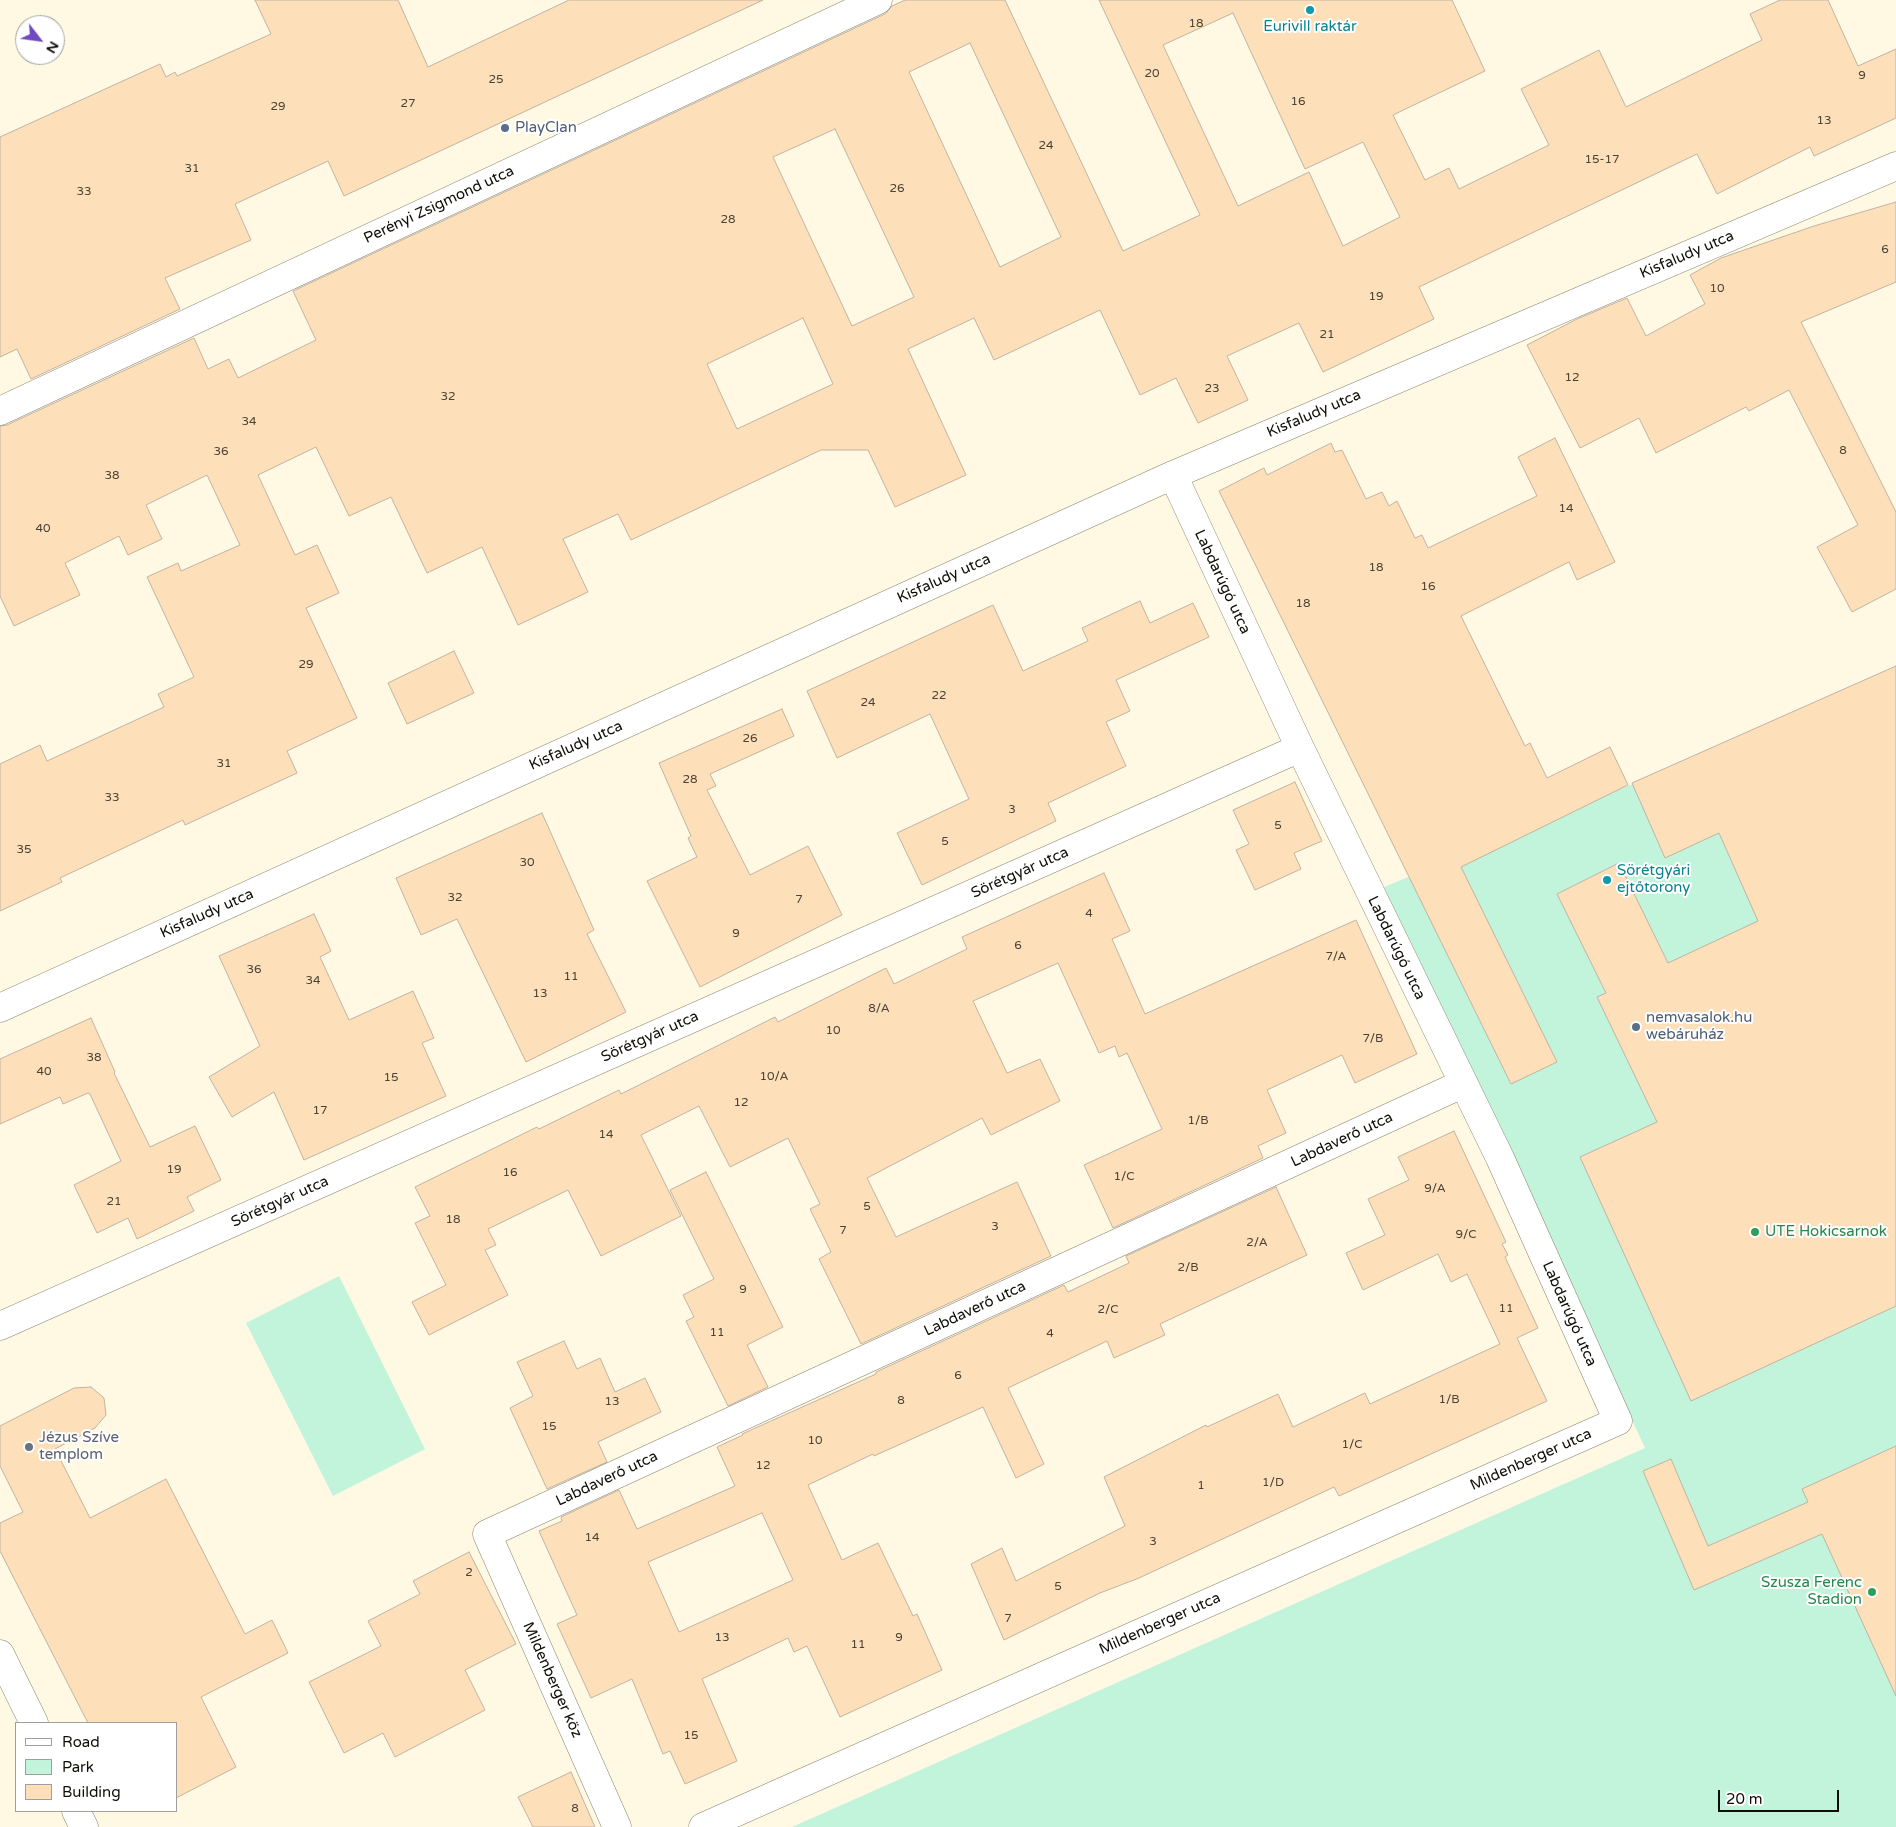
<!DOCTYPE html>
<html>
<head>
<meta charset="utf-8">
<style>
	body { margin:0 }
	#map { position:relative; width:1896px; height:1827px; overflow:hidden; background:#fff9e3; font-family:"Varela Round",sans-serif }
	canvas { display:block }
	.legend { position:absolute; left:15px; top:1722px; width:162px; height:90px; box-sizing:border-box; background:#fff; border:1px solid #9f9f9c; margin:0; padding:6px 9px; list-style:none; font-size:15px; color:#100e07 }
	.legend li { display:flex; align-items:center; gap:10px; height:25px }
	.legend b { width:25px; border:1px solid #9f9f9c }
	.north { position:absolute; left:15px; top:15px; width:50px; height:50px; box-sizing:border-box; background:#fff; border:1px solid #9f9f9c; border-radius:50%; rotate:120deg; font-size:14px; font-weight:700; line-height:20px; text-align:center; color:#100e07 }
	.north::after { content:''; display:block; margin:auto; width:18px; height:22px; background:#7149c2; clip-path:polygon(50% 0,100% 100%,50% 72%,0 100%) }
	.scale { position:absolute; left:1718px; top:1790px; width:121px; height:22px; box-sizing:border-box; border:2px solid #100e07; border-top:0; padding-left:6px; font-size:15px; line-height:18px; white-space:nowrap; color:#100e07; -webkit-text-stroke:4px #fff; paint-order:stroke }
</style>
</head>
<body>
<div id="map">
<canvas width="1896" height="1827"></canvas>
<ul class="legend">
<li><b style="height:6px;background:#fff"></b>Road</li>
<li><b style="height:14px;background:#c2f3db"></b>Park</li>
<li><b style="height:14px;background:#fddfba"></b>Building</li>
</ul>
<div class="north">N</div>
<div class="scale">20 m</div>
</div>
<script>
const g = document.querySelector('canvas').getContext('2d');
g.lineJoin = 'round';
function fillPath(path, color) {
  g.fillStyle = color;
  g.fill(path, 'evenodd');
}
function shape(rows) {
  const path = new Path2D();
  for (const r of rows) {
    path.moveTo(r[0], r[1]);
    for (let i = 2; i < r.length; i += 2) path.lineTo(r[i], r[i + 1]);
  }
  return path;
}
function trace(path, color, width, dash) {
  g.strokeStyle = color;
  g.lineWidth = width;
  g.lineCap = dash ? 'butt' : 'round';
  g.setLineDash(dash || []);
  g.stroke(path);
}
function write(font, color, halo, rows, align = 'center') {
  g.font = font + ' "Varela Round",sans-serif';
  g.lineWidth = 4;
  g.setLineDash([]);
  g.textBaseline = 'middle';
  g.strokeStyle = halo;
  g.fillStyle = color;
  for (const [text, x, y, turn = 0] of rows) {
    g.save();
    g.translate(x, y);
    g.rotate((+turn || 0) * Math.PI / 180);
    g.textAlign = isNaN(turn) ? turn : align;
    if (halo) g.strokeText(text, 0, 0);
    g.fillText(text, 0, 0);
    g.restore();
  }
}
fillPath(shape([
	[1896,675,1896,1827,792,1827,1645,1448,1384,887],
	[339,1276,425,1449,333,1496,246,1323]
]), '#c2f3db');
const building = shape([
	[255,0,398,0,428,67,569,0,763,0,344,196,328,161,235,204,251,240,165,278,180,309,31,379,17,349,0,357,0,137,160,64,166,77,175,72,177,76,271,34,255,0],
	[905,0,1005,0,1123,251,1200,215,1099,0,1452,0,1485,71,1393,115,1425,180,1449,168,1459,189,1549,145,1521,89,1599,50,1626,107,1762,40,1750,14,1780,0,1828,0,1858,66,1896,49,1896,118,1814,156,1810,147,1717,194,1697,154,1419,287,1434,319,1323,372,1299,323,1227,356,1248,400,1198,423,1176,378,1140,395,1100,310,994,360,974,318,908,349,966,475,895,507,868,450,821,450,631,540,618,514,563,539,588,592,518,625,482,547,427,573,391,497,349,516,316,447,258,475,295,555,317,545,339,593,306,608,357,718,287,751,297,773,185,825,183,820,60,878,62,882,0,911,0,764,40,745,47,761,164,707,158,694,194,677,147,577,178,563,181,571,240,545,207,475,146,505,162,539,128,555,119,536,65,563,80,595,14,626,0,596,0,426,7,425,194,338,208,369,229,359,238,378,316,340,293,291,885,14,892,6,905,0],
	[1233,13,1305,169,1363,142,1400,217,1343,246,1309,172,1238,206,1163,45,1233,13],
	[970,43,1061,237,1000,267,909,72,970,43],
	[835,129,914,297,852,326,773,157,835,129],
	[803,318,833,384,737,429,707,364,803,318],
	[1896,202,1896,282,1801,322,1896,512,1896,589,1852,612,1817,547,1858,525,1789,390,1749,411,1746,407,1656,453,1639,418,1580,448,1527,345,1577,319,1627,298,1646,336,1705,304,1690,275,1721,258,1814,226,1896,202],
	[1555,438,1615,562,1577,580,1569,562,1461,616,1525,746,1530,743,1547,778,1610,747,1628,785,1461,867,1557,1062,1511,1084,1219,491,1264,468,1267,475,1331,443,1335,452,1342,450,1366,499,1382,492,1389,506,1397,501,1415,538,1422,535,1428,548,1537,496,1518,457,1555,438],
	[1140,601,1150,623,1193,603,1209,637,1116,680,1130,711,1106,722,1126,766,1048,803,1056,821,922,885,897,833,969,799,930,714,837,758,807,691,993,605,1023,671,1088,641,1082,628,1140,601],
	[454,651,474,693,407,724,388,683,454,651],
	[1896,666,1896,1306,1691,1401,1580,1157,1657,1122,1597,997,1606,993,1557,894,1619,863,1668,963,1758,921,1719,833,1665,858,1632,783,1896,666],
	[782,709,794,736,710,774,716,786,707,790,750,875,808,846,842,915,700,987,647,881,697,857,688,838,691,836,659,763,782,709],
	[1295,782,1322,841,1294,853,1301,869,1255,890,1236,850,1249,844,1233,810,1295,782],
	[542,813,594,930,587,934,626,1012,526,1062,457,919,421,935,396,878,542,813],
	[1104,873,1130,931,1112,939,1145,1014,1356,920,1417,1054,1355,1083,1342,1055,1267,1090,1286,1133,1258,1146,1263,1158,1113,1228,1084,1165,1162,1129,1127,1053,1119,1057,1115,1046,1099,1053,1058,963,973,1001,1007,1073,1040,1059,1060,1101,991,1135,982,1118,867,1178,896,1237,1017,1182,1051,1256,861,1344,819,1259,831,1252,810,1209,820,1204,788,1138,730,1167,699,1106,641,1135,681,1216,601,1256,568,1190,488,1229,496,1245,485,1250,508,1295,429,1335,412,1302,446,1285,415,1223,430,1216,415,1187,537,1127,539,1129,619,1090,621,1094,775,1017,778,1022,886,968,894,984,967,949,962,937,1104,873],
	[314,914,331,951,320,957,349,1020,413,991,434,1038,422,1043,446,1096,304,1160,274,1092,232,1117,209,1077,260,1046,219,956,314,914],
	[91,1018,115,1072,114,1073,150,1147,195,1126,221,1180,187,1197,194,1211,137,1239,128,1218,97,1233,74,1185,121,1161,90,1094,88,1093,63,1104,60,1097,0,1124,0,1059,91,1018],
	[1454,1131,1506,1242,1502,1244,1508,1255,1505,1257,1538,1328,1517,1338,1547,1401,1339,1496,1334,1487,1139,1578,1100,1593,1004,1640,971,1564,1002,1548,1016,1581,1125,1526,1104,1477,1206,1425,1207,1427,1278,1394,1293,1427,1365,1393,1370,1404,1500,1344,1467,1274,1451,1282,1438,1254,1363,1290,1346,1253,1385,1235,1368,1199,1409,1180,1398,1157,1454,1131],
	[706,1172,783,1327,747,1345,768,1387,728,1406,686,1321,694,1317,683,1295,714,1279,670,1190,706,1172],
	[1276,1187,1307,1255,1160,1324,1165,1335,1114,1358,1107,1341,1008,1388,1044,1464,1016,1478,983,1407,874,1456,873,1454,808,1485,842,1560,878,1543,913,1616,917,1614,942,1670,840,1717,807,1646,794,1652,788,1638,702,1679,737,1761,685,1784,670,1751,663,1754,632,1679,591,1698,557,1624,577,1615,539,1531,562,1521,561,1517,619,1490,637,1529,735,1486,717,1447,743,1435,742,1434,876,1374,876,1372,1064,1285,1068,1292,1129,1263,1126,1256,1276,1187],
	[762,1513,793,1580,679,1632,648,1562,762,1513],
	[564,1341,577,1369,600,1358,615,1392,645,1378,661,1412,598,1442,607,1462,547,1489,510,1408,533,1396,517,1362,564,1341],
	[91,1387,104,1398,106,1415,95,1428,55,1449,90,1518,166,1479,245,1634,272,1620,288,1653,201,1697,236,1767,176,1798,176,1723,88,1723,0,1551,0,1523,23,1512,0,1466,0,1426,74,1388,91,1387],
	[1896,1446,1896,1696,1822,1534,1694,1590,1643,1471,1671,1459,1708,1546,1808,1502,1802,1489,1896,1446],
	[469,1552,516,1644,465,1670,485,1710,395,1757,383,1733,344,1753,309,1682,381,1646,368,1621,420,1594,413,1581,469,1552],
	[571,1772,595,1827,533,1827,518,1797,571,1772]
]);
fillPath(building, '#fddfba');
trace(building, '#c1b3a2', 1);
const minor = shape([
	[0,411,878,0],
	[0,1008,1173,475,1896,166],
	[0,1326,1300,748],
	[0,1654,34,1723],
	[76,1811,84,1827],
	[617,1827,487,1534,1462,1084],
	[703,1827,1618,1421,1500,1158,1300,748,1173,475]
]);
trace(minor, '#88826f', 29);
trace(minor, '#fff', 28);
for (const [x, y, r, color] of [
	[1310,10,5,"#0f9aa8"],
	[505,128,5,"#5c6f8a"],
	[1607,880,5,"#0f9aa8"],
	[1636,1027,5,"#5c6f8a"],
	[1755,1232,5,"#2e9e5b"],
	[29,1447,5,"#6b7280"],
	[1872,1592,5,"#2e9e5b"]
]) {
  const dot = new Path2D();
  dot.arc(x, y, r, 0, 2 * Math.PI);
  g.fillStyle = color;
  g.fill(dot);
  trace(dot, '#fff', 2);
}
write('12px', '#4b4234', null, [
	["18",1196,24],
	["20",1152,74],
	["9",1862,76],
	["25",496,80],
	["16",1298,102],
	["27",408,104],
	["29",278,107],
	["13",1824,121],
	["24",1046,146],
	["15-17",1602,160],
	["31",192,169],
	["26",897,189],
	["33",84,192],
	["28",728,220],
	["6",1885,250],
	["10",1717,289],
	["19",1376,297],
	["21",1327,335],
	["12",1572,378],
	["23",1212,389],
	["32",448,397],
	["34",249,422],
	["8",1843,451],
	["36",221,452],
	["38",112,476],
	["14",1566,509],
	["40",43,529],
	["18",1376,568],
	["16",1428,587],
	["18",1303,604],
	["29",306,665],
	["22",939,696],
	["24",868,703],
	["26",750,739],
	["31",224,764],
	["28",690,780],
	["33",112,798],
	["3",1012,810],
	["5",1278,826],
	["5",945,842],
	["35",24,850],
	["30",527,863],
	["32",455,898],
	["7",799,900],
	["4",1089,914],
	["9",736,934],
	["6",1018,946],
	["7/A",1336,957],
	["36",254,970],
	["11",571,977],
	["34",313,981],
	["13",540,994],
	["8/A",879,1009],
	["10",833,1031],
	["7/B",1373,1039],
	["38",94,1058],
	["40",44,1072],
	["10/A",774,1077],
	["15",391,1078],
	["12",741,1103],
	["17",320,1111],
	["1/B",1198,1121],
	["14",606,1135],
	["19",174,1170],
	["16",510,1173],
	["1/C",1124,1177],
	["9/A",1435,1189],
	["21",114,1202],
	["5",867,1207],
	["18",453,1220],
	["3",995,1227],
	["7",843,1231],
	["9/C",1466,1235],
	["2/A",1257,1243],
	["2/B",1188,1268],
	["9",743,1290],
	["11",1506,1309],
	["2/C",1108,1310],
	["11",717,1333],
	["4",1050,1334],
	["6",958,1376],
	["1/B",1449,1400],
	["8",901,1401],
	["13",612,1402],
	["15",549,1427],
	["10",815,1441],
	["1/C",1352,1445],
	["12",763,1466],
	["1/D",1273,1483],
	["1",1201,1486],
	["14",592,1538],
	["3",1153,1542],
	["2",469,1573],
	["5",1058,1587],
	["7",1008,1619],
	["13",722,1638],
	["9",899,1638],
	["11",858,1645],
	["15",691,1736],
	["8",575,1809]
]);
write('15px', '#0d838f', '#fff', [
	["Eurivill raktár",1310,27],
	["Sörétgyári",1617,871,"left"],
	["ejtőtorony",1617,888,"left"]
]);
write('15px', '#4e5e75', '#fff', [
	["PlayClan",515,128],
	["nemvasalok.hu",1646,1018],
	["webáruház",1646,1035]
], 'left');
write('15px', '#100e07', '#fff', [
	["Perényi Zsigmond utca",439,205,-25],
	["Kisfaludy utca",1687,255,-23],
	["Kisfaludy utca",1314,414,-23],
	["Kisfaludy utca",944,579,-24],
	["Labdarúgó utca",1222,582,65],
	["Kisfaludy utca",576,746,-24],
	["Sörétgyár utca",1020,873,-24],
	["Kisfaludy utca",207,914,-24],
	["Labdarúgó utca",1396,948,64],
	["Sörétgyár utca",650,1037,-24],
	["Labdaverő utca",1342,1140,-25],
	["Sörétgyár utca",280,1202,-24],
	["Labdaverő utca",975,1309,-25],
	["Labdarúgó utca",1569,1314,66],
	["Mildenberger utca",1531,1460,-24],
	["Labdaverő utca",607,1479,-25],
	["Mildenberger utca",1160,1624,-24],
	["Mildenberger köz",552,1680,66]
]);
write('15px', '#27864d', '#fff', [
	["UTE Hokicsarnok",1765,1232],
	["Szusza Ferenc",1862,1583,"right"],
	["Stadion",1862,1600,"right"]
], 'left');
write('15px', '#5b616d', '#fff', [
	["Jézus Szíve",39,1438],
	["templom",39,1455]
], 'left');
</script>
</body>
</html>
